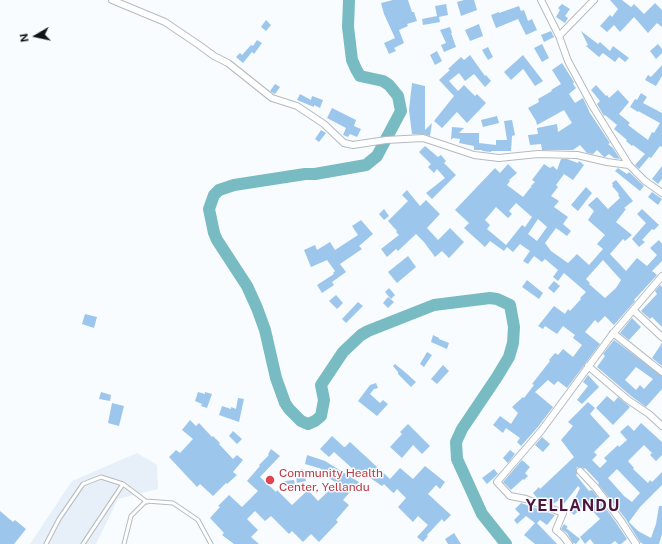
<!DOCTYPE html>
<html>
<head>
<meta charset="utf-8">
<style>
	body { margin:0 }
	#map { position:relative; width:662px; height:544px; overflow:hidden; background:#f8fcff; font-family:"Public Sans",sans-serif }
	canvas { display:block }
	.north { position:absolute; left:16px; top:16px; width:40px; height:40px; -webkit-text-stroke:3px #f8fcff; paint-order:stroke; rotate:261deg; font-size:11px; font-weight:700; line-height:16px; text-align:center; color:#121314 }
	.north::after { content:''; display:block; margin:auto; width:14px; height:18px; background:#121314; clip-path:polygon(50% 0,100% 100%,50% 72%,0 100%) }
</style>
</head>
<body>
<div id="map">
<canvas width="662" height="544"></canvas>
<div class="north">N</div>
</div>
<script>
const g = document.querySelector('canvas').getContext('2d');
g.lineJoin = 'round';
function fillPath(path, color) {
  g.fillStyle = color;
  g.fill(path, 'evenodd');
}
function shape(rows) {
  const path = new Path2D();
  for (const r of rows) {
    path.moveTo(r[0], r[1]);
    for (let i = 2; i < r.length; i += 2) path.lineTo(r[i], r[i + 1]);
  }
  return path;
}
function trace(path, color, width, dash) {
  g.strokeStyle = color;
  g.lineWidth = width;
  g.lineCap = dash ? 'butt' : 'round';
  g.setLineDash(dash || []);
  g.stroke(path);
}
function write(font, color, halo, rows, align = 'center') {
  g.font = font + ' "Public Sans",sans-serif';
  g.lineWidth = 3;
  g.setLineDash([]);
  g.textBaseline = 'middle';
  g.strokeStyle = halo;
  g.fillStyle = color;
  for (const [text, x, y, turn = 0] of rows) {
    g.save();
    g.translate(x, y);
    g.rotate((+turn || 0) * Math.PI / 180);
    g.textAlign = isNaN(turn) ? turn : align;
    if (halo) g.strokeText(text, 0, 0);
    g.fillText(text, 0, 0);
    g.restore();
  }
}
fillPath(shape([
	[137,453,157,465,158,489,118,499,96,544,30,544,72,481]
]), '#e7f0f8');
trace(shape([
	[349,0,348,27,352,60,356,69,360,76,383,81,389,85,398,96,401,111,377,156,366,165,315,174,305,174,234,185,219,190,214,195,209,209,214,233,217,240,247,286,257,308,265,330,276,378,285,403,289,409,301,421,308,424,315,421,321,416,324,400,321,385,343,352,361,335,368,331,434,305,490,298,497,299,510,305,514,327,513,343,509,357,497,377,462,429,456,442,457,459,482,514,506,544]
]), '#78bbc3', 12);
fillPath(shape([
	[393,0,408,0,412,12,414,12,417,21,407,24,408,26,399,30,404,43,394,48,396,51,389,54,384,43,395,38,384,14,381,3],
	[464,0,474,0,477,10,461,16,457,2],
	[610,0,622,0,631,7,634,4,644,14,655,3,662,10,662,27,657,23,648,33,634,17,620,32,614,25,607,32,600,26,610,15,612,17,618,9],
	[446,4,448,15,439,17,440,22,423,25,422,19,437,16,435,6],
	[562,4,570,9,565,16,568,18,565,23,556,17,560,10,558,8],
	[519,6,521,11,524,10,528,21,532,19,537,30,526,35,518,19,496,28,491,15,499,12,499,13],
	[266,20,271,25,266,31,261,27],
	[479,24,483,36,470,41,465,30],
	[450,27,452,33,451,33,456,47,444,52,441,45,446,43,440,30],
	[551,31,554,37,544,42,541,35],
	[581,31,598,44,600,42,610,51,613,46,629,58,625,62,619,57,615,62,603,53,599,57,586,46,588,45],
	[257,40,262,43,254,54,252,52,243,63,236,57,240,53,242,55,251,45,253,46],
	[542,44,549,58,542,62,534,48],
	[658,44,662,49,662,53,656,59,650,51],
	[488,47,493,57,488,60,482,50],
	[437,51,442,61,435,65,430,55],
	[470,55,485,76,486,75,491,81,485,87,474,74,465,81,459,73,449,81,458,91,464,85,475,96,477,94,486,103,467,123,457,112,442,128,434,121,454,96,439,80,450,70,448,69,461,57,464,60],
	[523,55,543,81,535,86,524,70,523,69,511,80,504,72],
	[562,63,574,82,573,84,576,88,569,94,575,103,583,98,590,113,610,143,608,144,613,148,620,159,614,158,609,154,605,157,604,157,597,150,593,154,587,153,580,145,573,150,542,150,541,144,530,145,528,135,538,134,537,128,557,124,558,132,572,123,564,110,537,125,536,121,528,108,539,102,538,99,552,91,551,90,561,84,552,70],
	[662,65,662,76,656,86,645,80,648,75,651,77],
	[412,83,425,86,425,130,432,123,430,136,423,134,412,134,409,110],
	[275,84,280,87,275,94,270,91],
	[596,85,606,96,607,95,609,98,618,90,629,102,619,114,630,123,628,125,648,140,652,132,654,133,660,123,638,111,638,112,630,107,635,99,637,100,641,93,647,97,643,103,662,113,662,147,660,146,651,158,649,157,639,169,635,165,645,154,633,145,632,146,626,141,627,140,614,129,617,125,605,115,604,116,597,104,600,101,591,90],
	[300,94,311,100,312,96,323,100,320,108,314,105,314,107,297,100],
	[332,108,356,120,354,126,361,129,357,137,350,134,348,137,343,135,346,128,327,118],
	[497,116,499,123,483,127,481,120],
	[512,120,515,135,512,136,511,151,491,151,491,152,482,151,482,150,474,150,474,146,459,143,460,139,453,138,451,140,452,127,464,128,459,133,479,133,479,143,496,145,496,140,507,140,504,121],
	[321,130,326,133,319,142,315,139],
	[425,146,438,157,441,155,446,161,444,163,456,175,432,199,426,193,445,178,437,169,434,173,428,167,431,164,419,152],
	[561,159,567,159,578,163,579,161,584,165,573,180,564,174,556,185,558,187,551,196,559,201,554,207,568,217,563,224,571,231,567,236,556,228,545,243,551,251,568,263,577,254,589,265,603,249,597,244,605,235,588,220,594,211,588,205,597,197,608,209,620,198,618,195,619,194,612,186,613,185,612,183,616,180,633,201,624,208,626,209,616,222,632,235,625,241,623,239,610,254,626,271,637,258,647,266,657,255,650,248,659,240,662,244,662,261,652,271,657,275,634,300,635,301,614,325,605,316,598,323,595,320,585,332,600,344,567,388,558,381,554,385,548,380,535,392,553,407,537,428,521,446,517,442,520,438,506,428,503,433,493,425,500,416,511,424,518,413,512,407,523,397,524,398,534,385,532,384,550,361,549,360,555,353,558,355,563,349,573,357,582,345,573,338,575,335,563,326,557,334,545,326,543,329,538,326,554,306,565,314,568,309,570,311,581,299,580,298,586,292,564,273,558,281,553,277,558,270,545,259,542,262,534,256,528,264,523,261,530,251,520,244,513,252,507,247,504,251,490,241,485,247,464,228,469,223,455,210,495,168,500,173,508,164,517,173,509,180,510,181,507,185,523,197,531,187,532,189,531,186,535,182,532,180,544,164,550,168,553,166,557,170],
	[516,203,532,217,525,227,522,225,506,245,487,229,490,225,485,220,496,207,508,218,512,214,509,211],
	[538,219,547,227,537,241,528,234],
	[603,260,621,280,616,288,605,298,589,284,590,283,586,279],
	[662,166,662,179,658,184,652,179],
	[618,168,627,174,629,172,644,186,640,191,615,171],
	[586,187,592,193,578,211,571,205],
	[407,190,420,206,426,200,440,214,427,228,438,240,450,228,464,242,449,258,442,251,435,257,424,242,416,234,398,251,396,249,387,257,381,249,399,235,396,232,397,231,388,221,408,201,402,195],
	[652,192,662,199,658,205,648,197],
	[384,209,389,216,384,220,379,214],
	[642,209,659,225,654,230,652,229,642,240,645,242,639,247,632,239,646,223,637,214],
	[361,220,373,234,359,246,362,249,340,264,346,272,332,282,334,285,322,293,317,285,334,274,333,273,335,271,327,260,311,267,304,250,315,245,317,250,330,242,335,250,358,235,352,226],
	[408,256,416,267,397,283,388,272],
	[527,280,543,293,539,299,522,287],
	[554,281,560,286,554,293,548,288],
	[660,285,662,287,662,327,652,317,650,319,641,311,657,294,655,291],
	[389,288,395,295,391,299,385,292],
	[336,295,343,303,337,309,329,301],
	[388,297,394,302,388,308,383,303],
	[358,302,363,306,346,323,342,319],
	[85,314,97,317,94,328,82,324],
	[632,318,641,327,629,340,620,333],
	[433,335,439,338,439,339,449,343,447,349,431,342],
	[614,340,662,376,662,389,646,407,631,396,597,367,605,356,603,354],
	[636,367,653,379,644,389,640,385,636,390,625,380],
	[662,343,662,366,652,358],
	[427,352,432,355,424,367,420,364],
	[395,364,406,373,416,382,411,387,398,374,398,372,393,366],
	[443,365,449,371,437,384,431,379],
	[588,375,599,387,582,404,577,400,588,386,583,382],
	[376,383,378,388,374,389,370,394,380,403,383,400,388,404,377,416,358,401,370,385],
	[101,392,111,395,110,401,99,399],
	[198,392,205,394,205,392,212,394,207,408,201,406,202,404,195,401],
	[607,396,614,402,618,397,630,407,613,425,596,408],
	[238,398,244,399,239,422,219,415,222,406,231,409,231,407,236,409],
	[588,402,595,408,590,414,610,436,594,452,597,455,592,460,600,468,607,461,604,458,618,445,619,447,627,440,620,432,628,425,634,431,641,423,662,442,662,455,656,461,650,455,652,453,644,445,628,461,634,468,633,469,648,483,650,480,652,482,662,472,662,485,640,507,629,522,638,531,651,538,656,524,659,506,662,506,662,534,659,544,643,544,640,542,625,518,598,484,599,483,585,468,584,469,581,467,577,467,576,470,577,474,576,475,589,491,591,490,593,491,617,524,627,539,621,544,618,544,615,541,611,544,594,544,590,539,585,544,580,537,600,519,586,504,574,515,569,511,580,488,578,486,563,505,559,500,553,504,537,498,533,493,539,487,540,489,574,457,561,440,573,426,568,422],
	[617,469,640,493,632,502,624,496,608,478],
	[112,403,124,406,119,426,108,423],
	[190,420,196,426,199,423,212,437,213,436,220,443,219,444,233,459,237,455,243,460,233,472,237,475,227,484,226,483,213,496,200,484,197,487,169,457,176,450,180,453,193,439,182,430],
	[408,424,430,446,422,454,413,445,402,458,390,447,402,434,400,432],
	[233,431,242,439,237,444,229,436],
	[332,436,344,447,345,447,350,442,390,479,400,468,413,479,425,466,445,482,440,489,436,485,428,494,451,515,444,522,442,519,427,535,428,536,423,542,417,537,428,525,418,516,413,522,398,507,406,498,397,489,394,493,392,492,384,484,382,486,366,475,363,478,334,452,329,457,320,449],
	[542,437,550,444,543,452,535,445],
	[271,449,280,456,260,477,276,492,277,490,292,505,308,490,318,501,337,483,320,473,322,469,305,464,307,455,325,461,359,482,343,500,349,505,336,520,338,522,319,542,311,534,303,542,292,531,289,534,271,516,265,521,255,511,247,519,258,530,251,537,259,544,234,544,222,535,224,533,210,518,220,507,218,506,229,495,242,507,258,491,247,481,260,466,259,465,269,455,268,454],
	[510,450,515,454,508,463,503,458],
	[522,460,530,467,525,473,528,476,524,480,523,479,511,490,503,482],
	[303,469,306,481,297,483,295,471],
	[494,469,498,474,487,484,482,478],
	[294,480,296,489,287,491,285,481],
	[521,503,555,515,547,525,540,520,537,523,557,544,535,544,524,535,535,523,526,516,517,524,514,520,520,514,515,509],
	[0,511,13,522,15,520,26,529,14,544,0,544],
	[564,524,568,527,566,528,580,539,576,544,573,543,567,533,561,529],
	[454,533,461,544,448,544,445,539]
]), '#9cc6eb');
const lane = shape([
	[46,544,59,519,83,484,101,477,123,484,147,502],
	[83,544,123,484],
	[124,544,131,516,146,501,173,503,198,520,211,544]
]);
const street = shape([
	[112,0,165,22,199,45,214,56,228,63,272,98,297,106,324,124,344,143,353,145,386,140,423,138,474,155,499,158,538,154,577,155,607,162,629,165],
	[541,0,559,36,568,61,593,107,629,165,645,181,662,193],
	[559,36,594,0],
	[633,310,662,337],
	[613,333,662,372],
	[588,366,628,400,649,414,662,426],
	[580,471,596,488,621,521,636,544],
	[569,544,563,536,556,530,563,513,526,499,510,496,497,482,541,431,611,336,662,276]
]);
trace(lane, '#b6babd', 5);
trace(street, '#b6babd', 8);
trace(lane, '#fff', 3);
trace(street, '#fff', 6);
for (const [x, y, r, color] of [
	[270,480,5,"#e0444e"]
]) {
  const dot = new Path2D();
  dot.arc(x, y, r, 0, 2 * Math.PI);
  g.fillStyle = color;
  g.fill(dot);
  trace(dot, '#f8fcff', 1.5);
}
write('12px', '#be3a42', '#f8fcff', [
	["Community Health",279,473],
	["Center, Yellandu",279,487]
], 'left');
g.letterSpacing = '1px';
write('bold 16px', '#4f143c', '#f8fcff', [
	["YELLANDU",573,506]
]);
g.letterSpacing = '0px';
</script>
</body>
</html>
